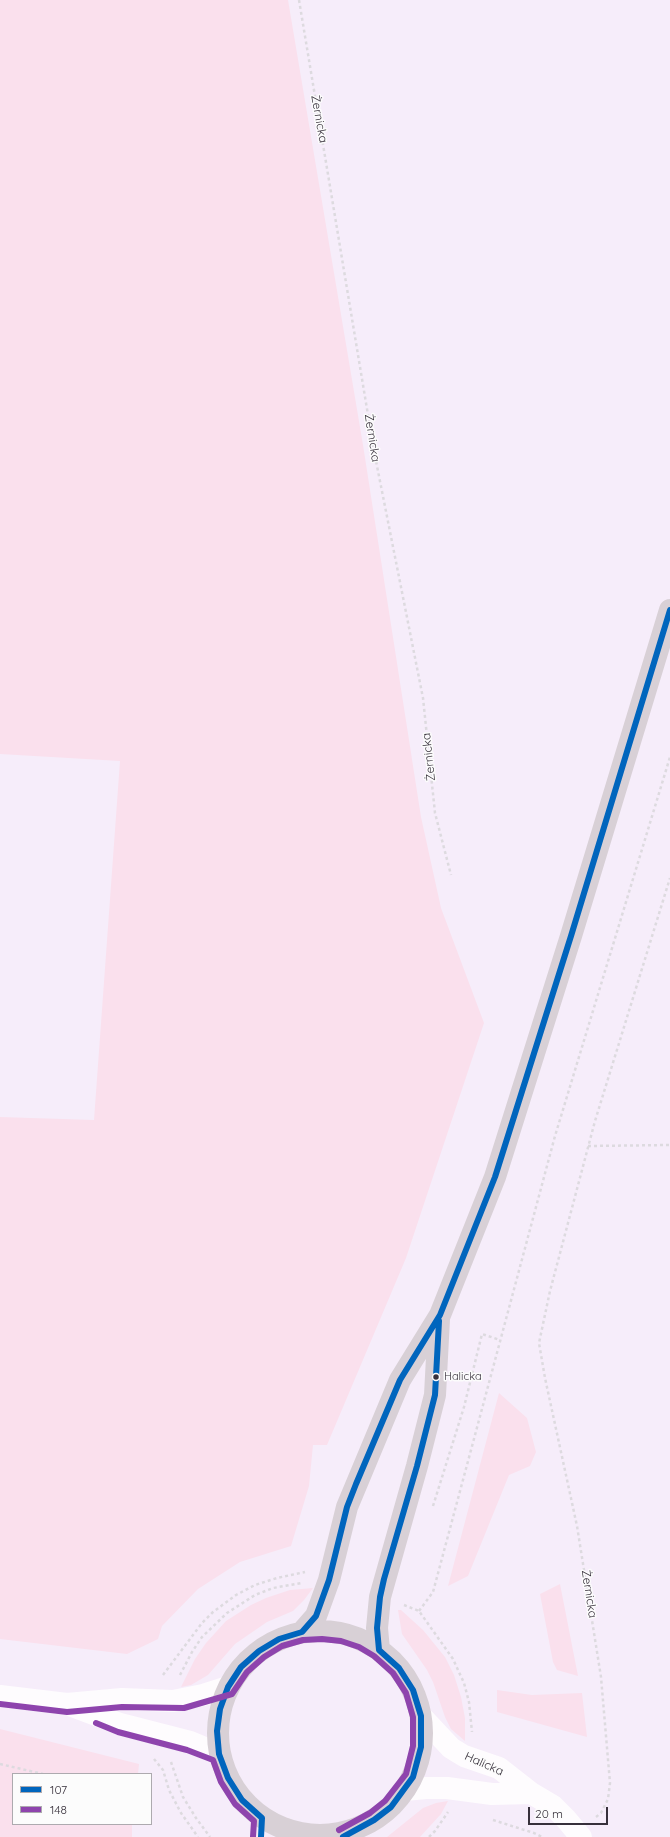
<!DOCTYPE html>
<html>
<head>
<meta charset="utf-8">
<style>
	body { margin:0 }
	#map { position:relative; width:670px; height:1837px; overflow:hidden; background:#f6edfa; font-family:Quicksand,sans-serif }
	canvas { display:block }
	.legend { position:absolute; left:12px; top:1773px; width:140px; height:52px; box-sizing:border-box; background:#fcfcfc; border:1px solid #adaaaf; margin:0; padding:5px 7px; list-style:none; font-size:12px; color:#37303b }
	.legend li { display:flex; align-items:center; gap:8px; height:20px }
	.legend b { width:20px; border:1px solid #adaaaf }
	.scale { position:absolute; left:528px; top:1807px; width:80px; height:18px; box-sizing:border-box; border:2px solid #37303b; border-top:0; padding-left:5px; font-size:12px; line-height:14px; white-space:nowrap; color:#37303b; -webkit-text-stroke:3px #fcfcfc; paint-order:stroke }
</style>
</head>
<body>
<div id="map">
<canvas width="670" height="1837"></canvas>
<ul class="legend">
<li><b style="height:5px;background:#0065bd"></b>107</li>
<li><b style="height:5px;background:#8e44ad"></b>148</li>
</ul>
<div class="scale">20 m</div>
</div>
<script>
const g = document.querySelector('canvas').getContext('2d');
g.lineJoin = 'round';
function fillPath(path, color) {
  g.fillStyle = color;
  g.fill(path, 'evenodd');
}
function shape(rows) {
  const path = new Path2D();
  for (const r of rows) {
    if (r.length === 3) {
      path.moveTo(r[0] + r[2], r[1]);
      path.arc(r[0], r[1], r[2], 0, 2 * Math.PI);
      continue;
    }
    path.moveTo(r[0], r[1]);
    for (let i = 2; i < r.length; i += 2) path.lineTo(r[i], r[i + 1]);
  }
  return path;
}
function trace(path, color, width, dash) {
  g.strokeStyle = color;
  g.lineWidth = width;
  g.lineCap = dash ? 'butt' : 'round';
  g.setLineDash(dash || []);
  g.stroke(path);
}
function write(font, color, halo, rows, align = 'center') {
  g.font = font + ' Quicksand,sans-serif';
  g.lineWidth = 3;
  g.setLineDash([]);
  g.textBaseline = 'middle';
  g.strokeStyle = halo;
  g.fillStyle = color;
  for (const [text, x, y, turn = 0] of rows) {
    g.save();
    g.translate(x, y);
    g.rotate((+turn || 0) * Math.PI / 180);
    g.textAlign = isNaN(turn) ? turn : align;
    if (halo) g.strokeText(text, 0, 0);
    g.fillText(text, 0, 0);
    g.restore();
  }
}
fillPath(shape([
	[0,0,288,0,363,445,421,817,441,908,484,1023,406,1258,327,1445,313,1445,309,1486,291,1546,240,1562,198,1589,162,1626,158,1639,127,1654,0,1639,0,1117,94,1120,120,761,0,754],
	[499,1393,527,1418,536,1452,530,1466,509,1475,468,1576,448,1586],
	[560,1584,578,1676,557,1670,553,1662,540,1594],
	[313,1588,304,1600,293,1611,267,1622,235,1644,208,1675,191,1685,181,1687,195,1659,206,1643,226,1621,251,1605,266,1598,290,1590],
	[398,1610,401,1610,423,1630,445,1657,454,1675,461,1697,465,1718,465,1741,451,1729,445,1717,433,1682,427,1670,402,1634],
	[497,1690,532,1695,582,1693,587,1737,497,1712],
	[0,1729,139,1764,138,1774,13,1774,13,1824,132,1824,132,1837,0,1837],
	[448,1801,441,1814,420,1837,387,1837,423,1808,436,1803]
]), '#fae0ed');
trace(shape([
	[299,0,374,451,423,698,435,813,451,875],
	[588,1146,670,1145],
	[433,1506,464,1407,482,1334,500,1340],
	[404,1605,419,1611,453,1659,464,1683,469,1702,472,1732],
	[419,1611,433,1592,555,1136,670,757],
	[163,1675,202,1623,213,1612,236,1595,255,1585,277,1578,305,1572],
	[180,1675,192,1652,202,1637,227,1613,255,1595,273,1588,302,1583],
	[154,1759,163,1770,169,1790,181,1813,198,1837],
	[171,1762,183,1797,196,1818,210,1837],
	[0,1764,43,1774],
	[596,1817,601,1813,608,1799,610,1783,601,1677,577,1526,545,1378,539,1343,550,1291,595,1121,670,878],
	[493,1820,534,1833,542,1837],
	[429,1837,435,1831,448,1812]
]), '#dddadf', 2.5, [3, 3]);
trace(shape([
	[0,1696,67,1704,122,1699,173,1701,203,1695,228,1687],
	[72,1706,120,1724,190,1742,219,1754],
	[421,1716,451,1748,464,1756,499,1768,531,1793,553,1806,566,1819,581,1837],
	[405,1790,426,1788,447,1788,492,1794,531,1793]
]), '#fefcfe', 22);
trace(shape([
	[320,1733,102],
	[302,1632,316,1616,329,1580,347,1507,400,1380,440,1315,495,1177,571,936,670,610],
	[379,1650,377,1628,380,1597,417,1466,435,1395,439,1319]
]), '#d8d0d6', 22);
trace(shape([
	[261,1837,262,1818,242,1800,228,1778,219,1754,217,1731,220,1709,228,1687,241,1667,259,1651,279,1639,302,1632,316,1616,329,1580,347,1507,356,1484,400,1380,440,1315,495,1177,571,936,670,610],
	[343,1837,374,1820,391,1807,413,1777,421,1747,421,1716,413,1690,399,1668,379,1650,377,1628,380,1597,384,1579,417,1466,435,1395,439,1321]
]), '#0065bd', 6);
trace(shape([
	[0,1704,67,1712,122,1707,184,1708,232,1694,247,1672,264,1657,282,1646,303,1640,322,1639,341,1641,359,1647,374,1656,393,1673,406,1693,413,1717,413,1746,406,1774,385,1801,370,1813,339,1830],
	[96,1723,118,1732,187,1750,213,1760,221,1782,235,1804,254,1821,253,1837]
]), '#8e44ad', 6);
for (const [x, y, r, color] of [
	[436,1377,3.5,"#37303b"]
]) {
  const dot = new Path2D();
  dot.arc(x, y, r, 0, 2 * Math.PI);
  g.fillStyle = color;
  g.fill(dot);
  trace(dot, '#fcfcfc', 1.5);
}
write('11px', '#37303b', '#fcfcfc', [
	["Halicka",444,1377]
], 'left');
write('12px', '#37303b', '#fcfcfc', [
	["Żernicka",319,119,80],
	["Żernicka",372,438,81],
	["Żernicka",429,757,-96],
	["Żernicka",589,1594,81],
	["Halicka",484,1764,24]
]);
</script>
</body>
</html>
